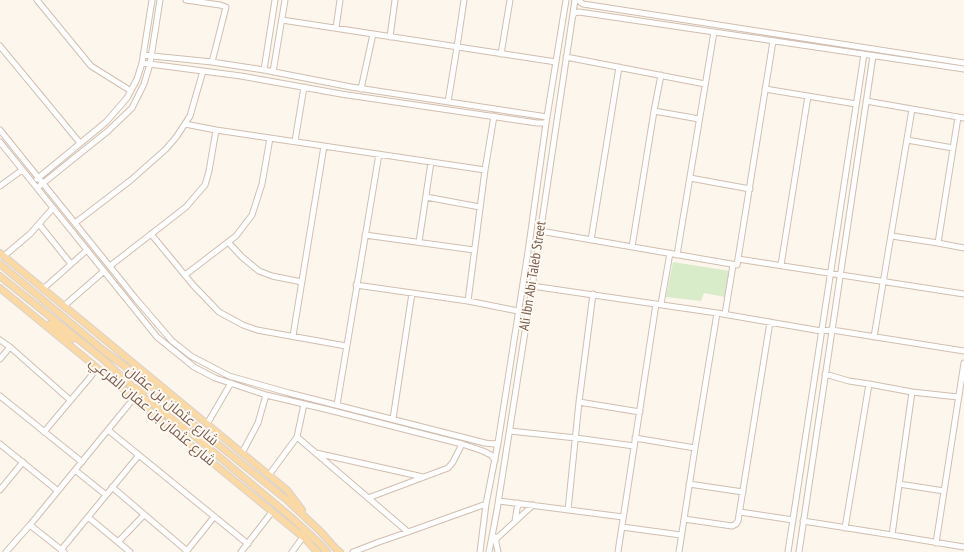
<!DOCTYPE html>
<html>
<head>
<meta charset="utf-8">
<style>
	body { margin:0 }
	canvas { display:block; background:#fdf6ec }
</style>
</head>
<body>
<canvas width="964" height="552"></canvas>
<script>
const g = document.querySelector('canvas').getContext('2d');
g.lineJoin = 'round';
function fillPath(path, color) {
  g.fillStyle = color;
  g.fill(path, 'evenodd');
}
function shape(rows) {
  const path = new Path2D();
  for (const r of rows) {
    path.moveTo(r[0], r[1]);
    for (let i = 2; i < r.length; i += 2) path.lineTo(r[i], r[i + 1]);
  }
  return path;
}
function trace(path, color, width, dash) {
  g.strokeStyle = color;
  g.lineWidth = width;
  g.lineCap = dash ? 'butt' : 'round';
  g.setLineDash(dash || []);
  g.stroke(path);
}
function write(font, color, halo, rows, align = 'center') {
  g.font = font + ' "PT Sans Narrow",Cairo,sans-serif';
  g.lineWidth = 4;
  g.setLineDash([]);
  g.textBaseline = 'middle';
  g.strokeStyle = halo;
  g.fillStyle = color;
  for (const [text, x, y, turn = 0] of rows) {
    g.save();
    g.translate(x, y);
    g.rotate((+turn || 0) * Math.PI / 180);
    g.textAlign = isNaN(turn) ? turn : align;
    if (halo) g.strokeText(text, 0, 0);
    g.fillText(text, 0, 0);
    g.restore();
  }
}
fillPath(shape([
	[673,262,730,271,725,297,704,293,701,301,666,297]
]), '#d8ecc9');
const minor = shape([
	[37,0,91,66,131,91],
	[186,0,220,5,226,7,212,62],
	[578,0,583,4,964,63],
	[573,16,574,13,579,12,964,69],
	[282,20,556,62],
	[336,28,340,0],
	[390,37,395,0],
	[773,41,738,259,964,294],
	[0,46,80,143],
	[501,54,510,0],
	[143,55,212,62,264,70,351,87,547,117],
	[566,57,705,84],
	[142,63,241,76,341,94,537,123,546,123],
	[264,70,275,0],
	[273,72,285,0],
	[361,89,373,34],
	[765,89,856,104],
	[866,101,964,118],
	[448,102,457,47,464,0],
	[654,111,661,75],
	[185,124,216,130,485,170],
	[0,130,136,299,172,341,191,356,229,376,289,393,485,443,494,444,498,443],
	[907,140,953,148],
	[295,141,304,87],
	[0,142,157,337,194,367,215,378,266,395,329,410,462,444,483,451,491,455,495,460],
	[690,178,750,189],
	[37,179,106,122,127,98,137,79,142,63,152,0],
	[0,186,22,170],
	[37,188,108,131,132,108,144,84,150,64,160,0],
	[426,197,480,207],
	[75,223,131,180,166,149,177,136,190,116,203,71],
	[39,224,71,264],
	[540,231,737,265,738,259],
	[151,234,193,285,219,312,243,325,257,330,346,346],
	[365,235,474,250],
	[892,236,938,243,964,248],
	[591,240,619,67],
	[228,242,242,257,259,271,272,276,302,282],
	[419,242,431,162],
	[938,243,958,117],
	[632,247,654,111,699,119],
	[677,255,714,32],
	[4,256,30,234,53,208],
	[781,265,808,96],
	[110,266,186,207,205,185,209,171,216,130],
	[185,275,236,236,252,215,262,184,270,138],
	[356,285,468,301,518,311],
	[532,286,717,313,821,331,832,330,964,351],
	[43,289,87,250],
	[468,301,485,170,494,116],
	[661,304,670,253],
	[64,306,104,271],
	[725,314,733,265],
	[293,336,324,146],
	[874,337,912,109],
	[0,340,10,347,70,400],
	[0,359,10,347],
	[825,374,849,381,869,384,912,392,958,397],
	[0,396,82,462],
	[579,402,640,412],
	[337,405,379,154],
	[393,419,412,293],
	[207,424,231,383],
	[108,430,248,544],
	[510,431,576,438,634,446],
	[44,432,92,375,94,371,94,367,92,365],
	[297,437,408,532],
	[635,438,695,448],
	[0,444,58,491],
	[242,453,258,423,266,395],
	[316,453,423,477],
	[75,470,106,495],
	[269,475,297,437,304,404],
	[689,484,743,492],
	[899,484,944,491],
	[112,487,187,551],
	[0,490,23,462],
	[368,498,448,468,453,462,462,444],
	[499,501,623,517],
	[568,510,579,402,593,294],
	[740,512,793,520],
	[88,517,130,552],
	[684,519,732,526,736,524,738,521,770,322],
	[515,521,518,503],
	[803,521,892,535,964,547],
	[30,525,64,552],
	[622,527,681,535],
	[845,528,869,384],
	[892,535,912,392],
	[496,537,496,543,498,552],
	[496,539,533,505],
	[118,542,144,515],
	[936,543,964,363],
	[61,550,139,455],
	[6,552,30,525,134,398],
	[186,552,214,517],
	[241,552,272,512],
	[292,552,303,537],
	[353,552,379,542,408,532,486,504],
	[480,552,486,504,498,443,529,245,546,123,566,0],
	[489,552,497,510,533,281,575,0],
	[618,552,656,304],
	[679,552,695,448,717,313],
	[788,552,864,54],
	[799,552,873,56]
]);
const major = shape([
	[0,253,287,490,302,510],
	[0,264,103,350,151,386,199,429,288,501,321,532,336,549,340,552],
	[0,276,105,361,143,397,192,434,291,517,317,541,327,552],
	[0,288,303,537],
	[50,324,72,339],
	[137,388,140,391,144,391,146,390,147,387,142,382],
	[301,534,317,552]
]);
trace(minor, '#d1beb0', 7);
trace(major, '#dad1cd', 8);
trace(minor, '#fff', 5);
trace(major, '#fbd9a5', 6);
write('14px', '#7a5c4d', '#fffaf3', [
	["Ali Ibn Abi Taleb Street",533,276,-81],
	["شارع عثمان بن عفان",172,406,40],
	["شارع عثمان بن عفان الفرعي",152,412,40]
]);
</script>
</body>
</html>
